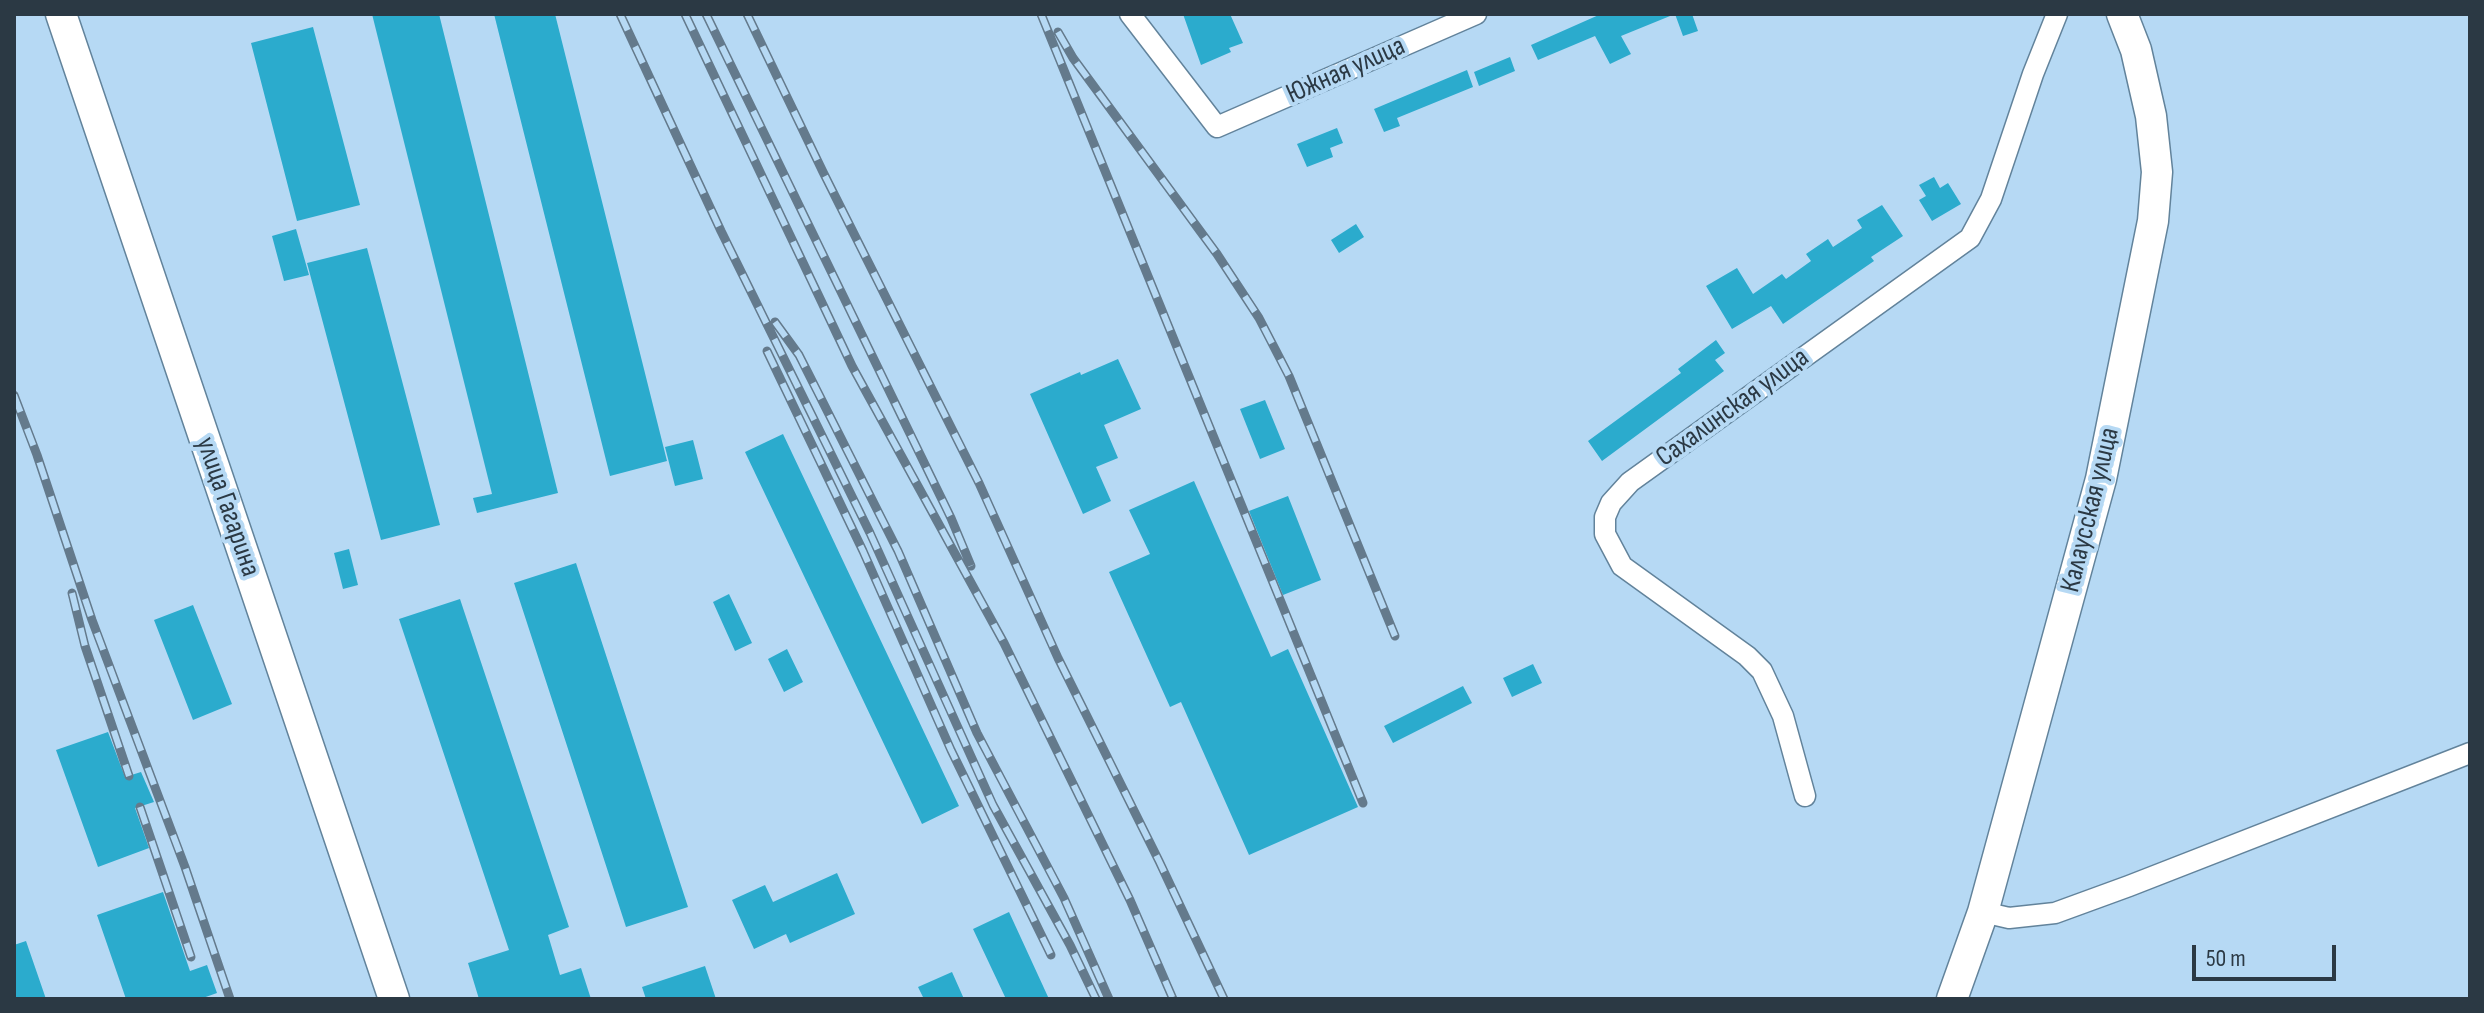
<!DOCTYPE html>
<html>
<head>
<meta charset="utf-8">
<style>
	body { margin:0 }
	#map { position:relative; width:2484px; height:1013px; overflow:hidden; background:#b6d9f4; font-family:"Sofia Sans Condensed",sans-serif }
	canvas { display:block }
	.frame { position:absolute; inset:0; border:16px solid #2b3944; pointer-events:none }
	.scale { position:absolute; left:2192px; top:945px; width:144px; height:36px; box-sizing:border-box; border:4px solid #2b3944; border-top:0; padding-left:10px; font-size:24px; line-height:28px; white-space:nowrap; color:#2b3944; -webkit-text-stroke:6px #b6d9f4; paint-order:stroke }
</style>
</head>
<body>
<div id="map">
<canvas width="2484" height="1013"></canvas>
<div class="frame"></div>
<div class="scale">50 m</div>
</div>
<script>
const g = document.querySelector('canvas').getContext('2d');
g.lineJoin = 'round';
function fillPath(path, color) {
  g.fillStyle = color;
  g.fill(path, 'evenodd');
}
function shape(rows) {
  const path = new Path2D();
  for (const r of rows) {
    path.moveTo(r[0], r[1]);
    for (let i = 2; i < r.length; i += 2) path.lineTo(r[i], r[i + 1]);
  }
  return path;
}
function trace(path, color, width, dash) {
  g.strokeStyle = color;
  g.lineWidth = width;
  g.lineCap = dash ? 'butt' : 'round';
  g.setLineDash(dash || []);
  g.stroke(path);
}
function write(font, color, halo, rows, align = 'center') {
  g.font = font + ' "Sofia Sans Condensed",sans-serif';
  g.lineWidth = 8;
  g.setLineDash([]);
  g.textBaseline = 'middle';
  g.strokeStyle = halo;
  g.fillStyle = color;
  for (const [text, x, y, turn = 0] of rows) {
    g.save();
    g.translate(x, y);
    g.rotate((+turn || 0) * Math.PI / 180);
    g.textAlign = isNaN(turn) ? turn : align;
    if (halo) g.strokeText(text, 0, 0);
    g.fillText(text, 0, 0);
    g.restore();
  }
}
fillPath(shape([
	[372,14,439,14,558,493,477,513,473,498,492,494],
	[494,14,555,14,667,461,610,476],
	[1183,14,1230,14,1243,43,1229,48,1231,52,1201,65],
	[1601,14,1692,14,1698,31,1683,36,1675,14,1621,36,1631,54,1610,64,1595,36,1538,60,1531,45],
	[313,27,360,205,297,221,251,43],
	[1510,57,1515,71,1479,86,1474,72],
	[1467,70,1473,87,1397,118,1400,126,1384,132,1374,109],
	[1337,128,1343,143,1330,148,1333,157,1307,167,1297,144],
	[1934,177,1940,188,1948,183,1961,204,1932,221,1919,200,1926,196,1919,185],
	[1882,205,1903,236,1871,257,1874,261,1783,324,1771,306,1732,329,1706,286,1737,268,1753,294,1782,274,1786,279,1811,261,1806,254,1828,239,1833,247,1862,228,1857,220],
	[1356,224,1364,237,1339,253,1331,240],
	[296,229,309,275,284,281,272,236],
	[367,248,440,525,381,540,307,263],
	[1716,340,1725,353,1715,360,1724,371,1602,461,1588,441,1681,373,1678,369],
	[1118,359,1141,409,1104,425,1118,458,1096,467,1111,501,1083,514,1030,394,1080,372,1081,375],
	[1265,400,1285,449,1260,459,1240,409],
	[783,434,959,806,922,824,745,452],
	[693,440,703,479,675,486,665,447],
	[1194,481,1271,657,1288,649,1358,807,1249,855,1181,702,1170,707,1109,572,1150,554,1129,510],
	[1288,496,1321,580,1283,595,1249,511],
	[349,549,358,585,343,589,334,553],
	[576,563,688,907,626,927,514,583],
	[729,594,752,643,735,651,713,602],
	[460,599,569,927,548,935,560,975,581,968,591,999,479,999,468,963,509,950,399,619],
	[193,605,232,704,193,720,154,620],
	[787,649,803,682,784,692,768,659],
	[1533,664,1542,683,1512,697,1503,678],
	[1463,686,1472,703,1393,743,1384,726],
	[108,732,125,777,141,772,154,802,135,808,149,848,98,867,56,750],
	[837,873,855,914,790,943,786,934,754,949,732,900,765,885,773,902],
	[163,892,190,971,207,965,217,993,200,999,126,999,97,915],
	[1009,912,1049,999,1006,999,973,929],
	[26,941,46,999,14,999,14,945],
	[705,966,716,999,646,999,642,987],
	[952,972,964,999,924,999,918,987]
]), '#2babcd');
const street = shape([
	[1130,14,1217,127,1476,14],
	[1805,796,1783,716,1762,671,1747,656,1622,566,1605,534,1605,517,1611,503,1630,482,1970,238,1991,199,2033,74,2057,14],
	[1983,912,2009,918,2055,913,2129,886,2470,753]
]);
const secondary = shape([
	[61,14,394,999],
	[1952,999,1983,912,2101,479,2153,221,2157,172,2151,116,2136,50,2122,14]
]);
trace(street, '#62839b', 23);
trace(secondary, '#62839b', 33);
trace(street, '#fff', 20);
trace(secondary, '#fff', 30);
const rail = shape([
	[620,14,721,231,870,533,993,805,1070,945,1096,999],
	[685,14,852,366,1004,643,1130,900,1173,999],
	[706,14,951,518,971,566],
	[747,14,823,172,979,483,1058,658,1159,861,1224,999],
	[1041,14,1363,803],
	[1058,32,1073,58,1217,254,1259,318,1289,376,1395,636],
	[775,322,799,355,898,551,977,733,1064,898,1109,999],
	[767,351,863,551,951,750,1051,955],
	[14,395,37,455,92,620,185,867,230,999],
	[72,593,85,646,129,776],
	[140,807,191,957]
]);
trace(rail, '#647a8c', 9);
trace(rail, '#b6d9f4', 6, [18]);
write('28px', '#2b3944', '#b6d9f4', [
	["Южная улица",1346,71,-24],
	["Сахалинская улица",1733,408,-36],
	["улица Гагарина",227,507,71],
	["Калаусская улица",2091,510,-76]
]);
</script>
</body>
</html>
